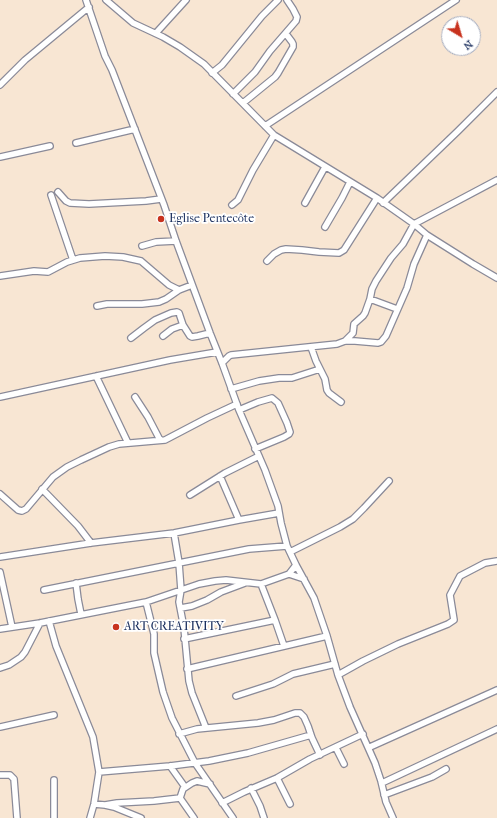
<!DOCTYPE html>
<html>
<head>
<meta charset="utf-8">
<style>
	body { margin:0 }
	#map { position:relative; width:497px; height:818px; overflow:hidden; background:#f8e6d3; font-family:"IM FELL French Canon",serif }
	canvas { display:block }
	.north { position:absolute; left:441px; top:16px; width:40px; height:40px; box-sizing:border-box; background:#fff; border:1px solid #a4acbf; border-radius:50%; rotate:142deg; font-size:11px; font-weight:700; line-height:16px; text-align:center; color:#1b2f5e }
	.north::after { content:''; display:block; margin:auto; width:14px; height:18px; background:#c8321e; clip-path:polygon(50% 0,100% 100%,50% 72%,0 100%) }
</style>
</head>
<body>
<div id="map">
<canvas width="497" height="818"></canvas>
<div class="north">N</div>
</div>
<script>
const g = document.querySelector('canvas').getContext('2d');
g.lineJoin = 'round';
function shape(rows) {
  const path = new Path2D();
  for (const r of rows) {
    path.moveTo(r[0], r[1]);
    for (let i = 2; i < r.length; i += 2) path.lineTo(r[i], r[i + 1]);
  }
  return path;
}
function trace(path, color, width, dash) {
  g.strokeStyle = color;
  g.lineWidth = width;
  g.lineCap = dash ? 'butt' : 'round';
  g.setLineDash(dash || []);
  g.stroke(path);
}
function write(font, color, halo, rows, align = 'center') {
  g.font = font + ' "IM FELL French Canon",serif';
  g.lineWidth = 3.5;
  g.setLineDash([]);
  g.textBaseline = 'middle';
  g.strokeStyle = halo;
  g.fillStyle = color;
  for (const [text, x, y, turn = 0] of rows) {
    g.save();
    g.translate(x, y);
    g.rotate((+turn || 0) * Math.PI / 180);
    g.textAlign = isNaN(turn) ? turn : align;
    if (halo) g.strokeText(text, 0, 0);
    g.fillText(text, 0, 0);
    g.restore();
  }
}
const minor = shape([
	[86,0,105,56,112,70,164,205,176,241,210,333,222,363,239,410,265,470,278,506,281,523,287,546,296,565,314,598,327,636,338,675,350,707,375,763,381,781,386,802,393,818],
	[106,0,133,23,163,37,180,47,204,64,274,135,377,198,414,224,427,235,473,264,497,278],
	[156,33,186,0],
	[212,73,222,65,262,16,278,0],
	[0,85,25,60,89,7],
	[233,94,255,72,270,51,296,21,297,17,293,9,287,0],
	[243,103,275,77,278,73,293,47,293,44,292,42,286,34],
	[265,126,456,0],
	[76,143,135,129],
	[0,157,50,146],
	[58,192,66,201,70,203,89,204,146,201,161,199],
	[51,195,73,260],
	[305,203,325,167],
	[383,203,458,131,497,92],
	[232,205,238,200,253,170,274,135],
	[325,227,342,198,350,182],
	[142,246,156,242,176,241],
	[267,261,274,254,281,250,286,249,302,250,319,252,339,253,344,250,377,198],
	[0,276,34,271,48,272,67,262,80,258,105,256,123,257,141,261,169,285,179,290],
	[370,299,372,289,376,281,391,258,403,244,414,224,497,180],
	[97,306,107,304,142,304,159,302,166,299,179,290,192,285],
	[163,336,172,329,183,325],
	[131,338,144,328,155,320,171,313,177,312,179,313,183,325,190,336,192,337,198,336,210,333],
	[345,341,353,333,354,324,363,316,365,313,370,299,397,309],
	[222,363,229,356,231,355,337,344,345,341,355,341,378,343,381,342,386,336,407,288,414,264,427,235],
	[320,369,325,379,327,390,329,393,341,402],
	[96,376,128,443],
	[231,389,259,381,279,378,292,378,320,369,316,361,311,347],
	[0,397,170,360,217,352],
	[135,397,148,417,160,440],
	[239,410,258,402,272,398,278,403,287,423,290,432,289,434,284,437,255,449],
	[220,476,239,520],
	[42,489,78,526,91,543],
	[0,494,18,510,22,511,26,509,53,477,67,467,81,460,109,447,119,444,165,440,207,418,237,404],
	[190,495,225,473,259,456],
	[290,552,340,527,353,519,364,508,389,481],
	[0,557,91,543,174,533,239,520,279,513],
	[0,572,12,627],
	[289,574,304,579],
	[76,583,78,599,81,614],
	[261,584,275,620,284,646],
	[44,590,179,563,174,533],
	[146,602,154,634,154,653,163,692,172,718,195,763,233,818],
	[181,608,192,606,207,600,221,592,245,583],
	[49,621,56,646,93,737,99,772,94,804,90,818],
	[0,629,40,623,146,602,199,584,215,581,226,580,261,584,289,574,296,565],
	[184,639,275,620],
	[0,668,9,665,21,657,25,652,40,623],
	[187,669,327,636],
	[338,675,363,661,398,644,448,624,454,620,450,595,460,576,485,563,497,561],
	[236,696,273,684,293,674,335,664],
	[0,727,54,715],
	[206,728,192,693,189,681,184,628,179,602,181,590,179,563,249,549,287,546],
	[179,734,197,729,258,723,274,720,295,713,300,713,304,717,308,726,312,738,320,755],
	[370,747,497,690],
	[336,748,344,764],
	[170,766,185,787],
	[99,772,170,766,209,761,248,753,311,735],
	[0,775,10,775,14,779,17,818],
	[277,778,290,804],
	[54,780,54,818],
	[382,783,497,729],
	[251,788,260,806,264,818],
	[384,795,432,777,446,769],
	[180,798,183,789,192,783,197,781,210,784],
	[180,798,194,818],
	[222,803,244,792,277,778,310,759,363,734],
	[94,804,105,805,114,807,141,818],
	[105,805,117,803,154,801,180,798]
]);
trace(minor, '#8a8a98', 8);
trace(minor, '#fff', 5.5);
for (const [x, y, r, color] of [
	[161,219,4,"#c8321e"],
	[116,627,4,"#c8321e"]
]) {
  const dot = new Path2D();
  dot.arc(x, y, r, 0, 2 * Math.PI);
  g.fillStyle = color;
  g.fill(dot);
  trace(dot, '#fff', 1.5);
}
write('12px', '#1b2f5e', '#fff', [
	["Eglise Pentecôte",169,219],
	["ART CREATIVITY",124,627]
], 'left');
</script>
</body>
</html>
